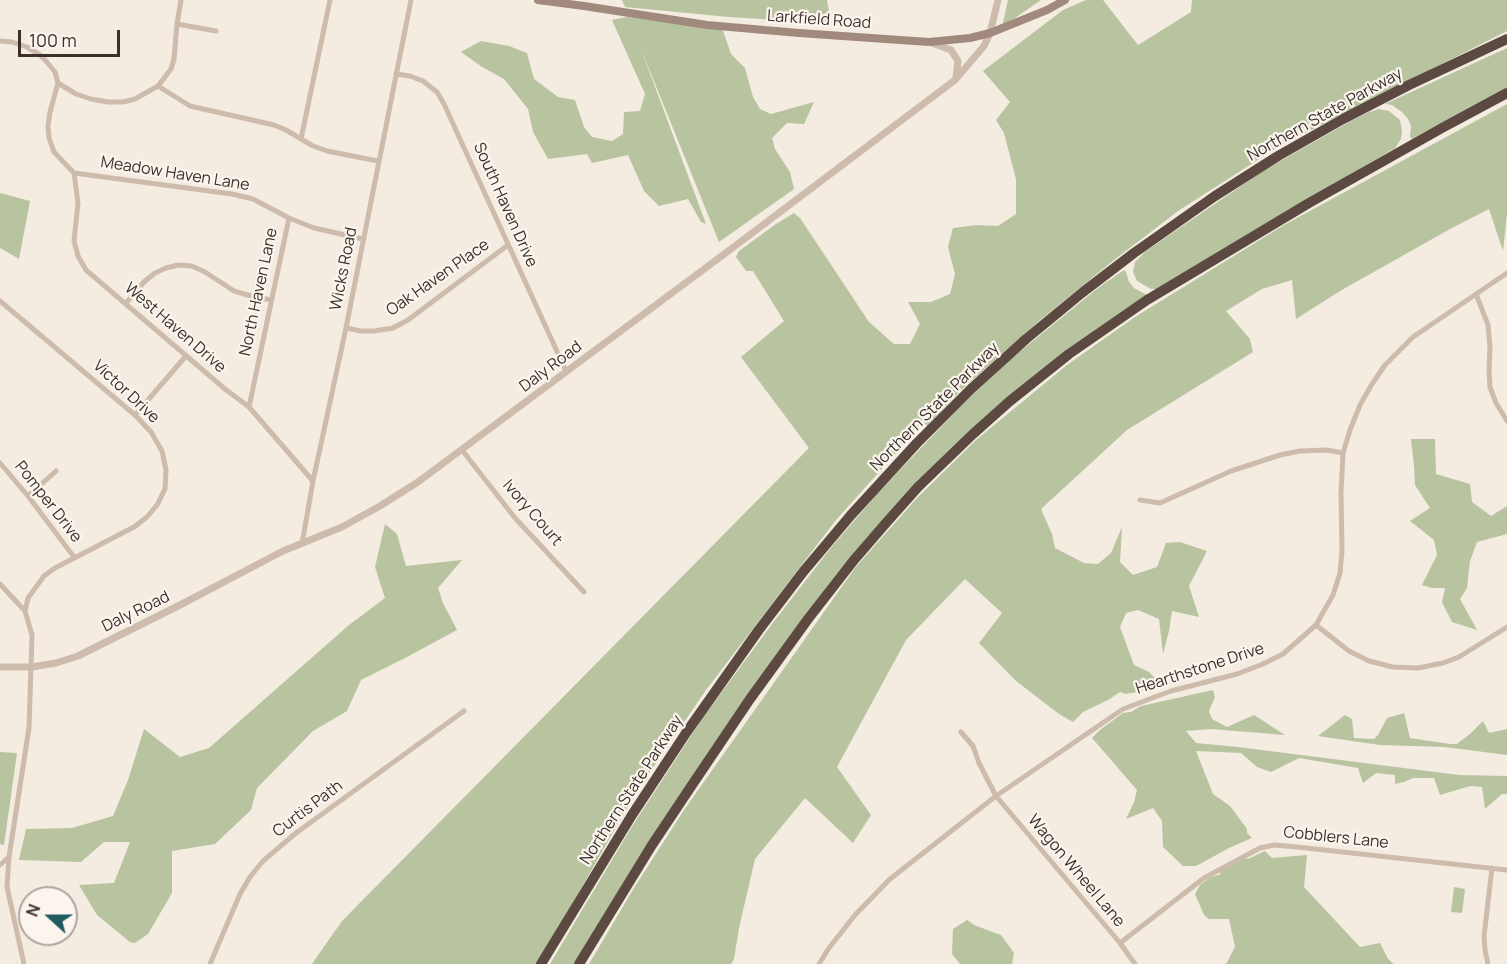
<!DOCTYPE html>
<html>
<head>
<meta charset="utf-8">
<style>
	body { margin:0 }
	#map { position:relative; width:1507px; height:964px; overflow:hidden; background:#f4ebe1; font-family:Manrope,sans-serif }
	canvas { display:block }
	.north { position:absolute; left:18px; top:886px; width:60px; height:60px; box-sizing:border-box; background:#fbf5ee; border:2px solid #aea6a0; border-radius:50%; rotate:291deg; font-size:16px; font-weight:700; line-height:24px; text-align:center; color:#3b302b }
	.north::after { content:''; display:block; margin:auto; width:21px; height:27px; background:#1f5a5e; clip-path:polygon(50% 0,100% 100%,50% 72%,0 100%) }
	.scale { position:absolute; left:18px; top:30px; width:102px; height:27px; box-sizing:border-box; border:3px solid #3b302b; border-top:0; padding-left:8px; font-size:18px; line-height:21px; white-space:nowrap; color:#3b302b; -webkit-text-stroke:4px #fbf5ee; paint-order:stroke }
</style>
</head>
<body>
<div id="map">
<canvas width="1507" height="964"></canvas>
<div class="north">N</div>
<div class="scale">100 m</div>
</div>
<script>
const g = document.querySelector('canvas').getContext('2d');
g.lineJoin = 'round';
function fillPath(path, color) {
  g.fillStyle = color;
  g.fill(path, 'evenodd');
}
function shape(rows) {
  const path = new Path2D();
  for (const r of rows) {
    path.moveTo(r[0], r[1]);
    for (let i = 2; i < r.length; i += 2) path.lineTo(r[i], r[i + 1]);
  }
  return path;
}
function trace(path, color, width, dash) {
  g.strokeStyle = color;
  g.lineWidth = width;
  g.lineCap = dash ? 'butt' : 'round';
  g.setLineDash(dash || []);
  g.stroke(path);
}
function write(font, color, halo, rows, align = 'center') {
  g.font = font + ' Manrope,sans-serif';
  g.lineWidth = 4.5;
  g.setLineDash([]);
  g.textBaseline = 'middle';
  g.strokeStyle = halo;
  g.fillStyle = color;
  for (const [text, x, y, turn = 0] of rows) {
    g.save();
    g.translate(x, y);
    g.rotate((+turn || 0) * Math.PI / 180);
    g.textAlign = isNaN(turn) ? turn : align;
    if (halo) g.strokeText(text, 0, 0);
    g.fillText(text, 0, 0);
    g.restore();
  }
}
fillPath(shape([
	[622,0,827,0,830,18,825,23,729,17,625,7],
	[1008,0,1041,0,1002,27],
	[1086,0,1103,0,1138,45,1191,12,1192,0,1507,0,1507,31,1278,147,1178,211,1114,260,1039,321,960,391,927,426,923,421,914,433,836,520,706,690,635,794,538,964,312,964,342,921,809,448,741,357,784,321,753,271,746,271,736,257,739,251,776,224,794,213,800,218,869,322,894,344,910,344,920,324,908,302,931,302,950,294,955,274,948,247,953,228,977,225,998,226,1016,214,1016,179,1004,133,996,120,1010,102,983,71,1063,10],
	[627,17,722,28,731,54,745,68,753,97,760,109,771,114,814,102,804,124,787,123,772,138,775,149,790,172,794,189,719,242,641,49,706,224,701,222,688,199,659,206,644,191,628,155,592,163,587,154,548,159,533,132,528,109,504,79,482,67,461,52,481,41,509,46,527,53,534,79,558,97,575,100,584,127,592,137,612,141,623,134,624,112,640,111,645,94,612,20],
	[1507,48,1507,88,1412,139,1410,137,1411,126,1408,119,1402,112,1392,105,1385,104],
	[1507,104,1507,214,1503,251,1489,209,1450,229,1340,291,1296,319,1292,280,1262,289,1226,311,1250,339,1253,352,1127,430,1041,509,1052,534,1055,548,1084,563,1098,564,1111,553,1122,527,1120,562,1133,575,1157,567,1166,543,1180,542,1207,551,1189,586,1199,617,1172,611,1169,631,1163,654,1159,619,1138,610,1126,613,1120,627,1134,665,1149,672,1161,684,1137,692,1126,694,1120,692,1108,700,1083,712,1073,722,1059,714,1016,681,979,643,1002,613,965,579,906,640,837,767,871,815,853,843,805,798,755,859,739,928,734,959,731,964,589,964,634,888,684,810,855,568,917,498,976,440,1067,365,1135,317,1284,225],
	[1379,109,1389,111,1400,120,1402,131,1401,139,1395,148,1157,289,1151,289,1137,281,1133,272,1135,262,1146,251,1263,171,1349,122,1369,112],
	[0,193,30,201,19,259,0,248],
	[1124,270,1126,272,1129,282,1134,288,1147,295,1023,385,824,592,574,964,550,964,631,828,702,719,772,624,830,549,877,494,964,403,1012,358,1098,288],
	[1411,439,1435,439,1436,474,1470,484,1472,502,1491,516,1507,506,1507,534,1477,542,1470,561,1467,588,1460,599,1477,630,1452,622,1442,602,1445,588,1432,588,1422,585,1437,555,1434,540,1410,521,1430,508,1415,485,1414,466],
	[385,524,397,534,406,566,462,560,438,588,443,603,457,630,405,658,361,680,347,711,313,731,257,788,251,810,215,844,172,851,172,893,148,934,135,943,130,942,97,915,79,885,114,883,130,842,104,842,81,862,19,860,26,829,72,828,113,816,128,780,144,729,180,757,209,748,349,625,385,598,375,567],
	[1213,690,1215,697,1209,711,1212,719,1227,727,1254,715,1285,735,1211,729,1186,731,1196,743,1238,747,1459,775,1507,776,1507,794,1502,794,1485,809,1482,787,1470,786,1440,795,1434,778,1413,778,1404,782,1395,784,1395,775,1376,773,1363,783,1358,768,1299,758,1271,772,1257,767,1241,753,1196,751,1213,794,1230,806,1247,829,1247,833,1252,838,1231,847,1196,866,1183,866,1163,847,1162,821,1153,808,1126,819,1134,802,1137,790,1092,738,1100,730,1123,713,1131,712,1141,706],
	[1404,713,1410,738,1450,744,1457,744,1471,733,1483,721,1489,733,1507,729,1507,755,1445,747,1380,745,1318,736,1345,715,1352,719,1354,738,1374,739,1378,735,1387,718],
	[0,752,17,753,4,845,0,844],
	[1265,851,1272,858,1307,855,1304,887,1360,947,1380,943,1388,959,1394,964,1226,964,1235,947,1229,919,1209,919,1204,915,1195,894,1200,885,1209,878,1221,874,1219,872,1245,858,1248,859],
	[1454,887,1465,889,1462,913,1451,912],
	[967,920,974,925,1001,935,1014,953,1012,964,960,964,952,954,953,929]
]), '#b8c4a0');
trace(shape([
	[177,24,216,31],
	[0,41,12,42,27,47,40,55,46,61,55,72,58,83,76,94,91,99,108,102,123,102,135,99,158,86,171,69,174,59,177,24,181,0],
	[396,74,410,76,423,81,437,92,444,104,566,371],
	[58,83,50,112,48,126,49,138,54,152,74,173,232,194,253,199,289,218,314,228,363,239],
	[158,86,190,106,274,125,286,130,313,146,327,151,378,161],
	[301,139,330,0],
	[74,173,78,203,74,241,78,256,86,270,225,389,249,407,313,481],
	[1476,294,1488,325,1490,347,1489,370,1490,387,1496,403,1507,421],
	[0,301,135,415,151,432,162,451,166,470,165,489,157,505,147,517,134,527,55,568,44,576,28,598,25,611],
	[126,303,145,281,155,273,166,268,178,265,192,266,205,272,234,291,251,296,271,300],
	[346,328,361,331,374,331,393,328,408,320,508,245],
	[249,407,289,218],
	[135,415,186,356],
	[462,450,515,518,584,592],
	[0,463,28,496,74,557],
	[28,496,56,471],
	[1140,500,1160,503,1231,471,1280,455,1300,451,1327,450,1343,453],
	[302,544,313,481,346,328,411,0],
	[0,584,25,611,32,635,29,728,9,857,7,887,24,964],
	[1316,625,1349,651,1369,661,1393,667,1418,668,1443,663,1459,657,1507,627],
	[961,732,973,746,979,763,996,796,1120,943,1135,964],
	[0,865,9,857],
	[1120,943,1204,878,1260,848,1274,845,1297,847,1507,870],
	[210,964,240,894,250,877,263,861,296,833,464,711],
	[819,964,829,948,855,915,890,879,996,796,1123,709,1171,691,1237,674,1263,664,1283,654,1316,625,1333,595,1340,573,1342,551,1341,493,1343,453,1350,430,1360,405,1372,384,1385,365,1413,337,1507,273],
	[1488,964,1485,950,1484,936,1492,868]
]), '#cdbbac', 5);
trace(shape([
	[929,42,951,50,958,61,956,78],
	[0,667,32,667,56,663,78,656,180,605,283,551,342,527,380,506,418,482,727,252,955,80,984,46,990,33,998,0]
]), '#cdbbac', 7);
trace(shape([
	[538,0,584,6,707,25,799,33,929,42,970,38,990,33,1047,10,1065,0]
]), '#a18a7d', 8);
trace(shape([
	[541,964,632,815,686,733,758,631,803,572,851,515,917,443,971,389,1026,339,1083,292,1134,253,1215,196,1278,156,1343,119,1409,85,1507,39],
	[579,964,652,845,694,782,750,699,808,619,854,560,886,523,918,487,973,434,1010,401,1069,354,1147,300,1309,203,1442,128,1507,93]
]), '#5c4a42', 10);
write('16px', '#3b302b', '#fbf5ee', [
	["Larkfield Road",819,20,4],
	["Northern State Parkway",1325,115,-29],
	["Meadow Haven Lane",175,174,9],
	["South Haven Drive",505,205,66],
	["Wicks Road",344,269,-79],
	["Oak Haven Place",438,278,-35],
	["North Haven Lane",259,292,-78],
	["West Haven Drive",175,328,41],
	["Daly Road",551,367,-37],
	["Victor Drive",126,392,43],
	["Northern State Parkway",935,407,-45],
	["Pomper Drive",48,502,52],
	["Ivory Court",532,513,49],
	["Daly Road",136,612,-26],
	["Hearthstone Drive",1200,669,-18],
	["Northern State Parkway",632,790,-57],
	["Curtis Path",308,809,-37],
	["Cobblers Lane",1336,838,6],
	["Wagon Wheel Lane",1076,871,50]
]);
</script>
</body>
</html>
